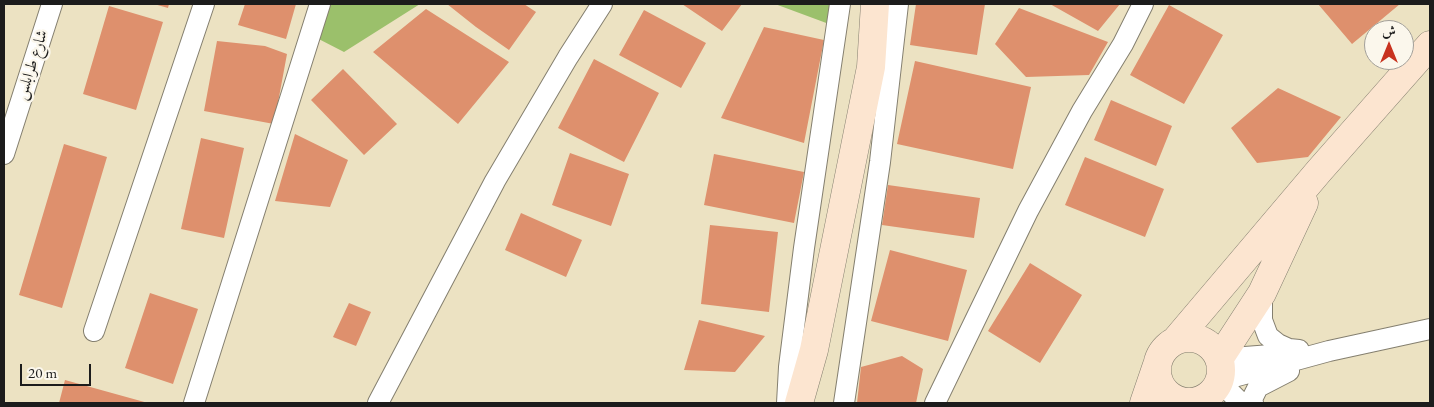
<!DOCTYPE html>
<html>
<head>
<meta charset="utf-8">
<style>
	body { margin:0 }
	#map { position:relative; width:1434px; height:407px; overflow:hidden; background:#ece2c2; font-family:"EB Garamond",Amiri,serif }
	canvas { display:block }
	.frame { position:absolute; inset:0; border:5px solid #1c1c1c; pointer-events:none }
	.north { position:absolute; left:1364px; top:20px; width:50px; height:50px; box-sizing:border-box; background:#fbf7ec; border:1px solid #a29f99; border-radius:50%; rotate:0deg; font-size:14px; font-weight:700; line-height:20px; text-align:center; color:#1c1c1c }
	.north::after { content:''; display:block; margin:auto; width:18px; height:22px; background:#c8321e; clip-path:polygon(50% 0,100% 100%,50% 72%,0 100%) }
	.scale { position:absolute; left:20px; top:364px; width:71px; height:22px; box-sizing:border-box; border:2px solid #1c1c1c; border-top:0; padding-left:6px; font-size:15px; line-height:18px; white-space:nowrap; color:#1c1c1c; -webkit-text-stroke:4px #fbf7ec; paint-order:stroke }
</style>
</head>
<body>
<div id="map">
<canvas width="1434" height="407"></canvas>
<div class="frame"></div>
<div class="north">ش</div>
<div class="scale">20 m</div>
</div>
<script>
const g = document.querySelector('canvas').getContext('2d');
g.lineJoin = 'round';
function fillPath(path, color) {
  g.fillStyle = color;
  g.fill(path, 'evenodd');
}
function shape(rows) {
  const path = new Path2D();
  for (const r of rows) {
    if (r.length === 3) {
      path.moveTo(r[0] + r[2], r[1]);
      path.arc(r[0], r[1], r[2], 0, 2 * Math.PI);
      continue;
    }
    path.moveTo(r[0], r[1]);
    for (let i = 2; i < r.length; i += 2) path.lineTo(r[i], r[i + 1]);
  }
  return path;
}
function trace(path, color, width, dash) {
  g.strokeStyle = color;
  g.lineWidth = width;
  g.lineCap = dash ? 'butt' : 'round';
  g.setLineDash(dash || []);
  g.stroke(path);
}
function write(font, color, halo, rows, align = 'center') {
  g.font = font + ' "EB Garamond",Amiri,serif';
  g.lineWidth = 4.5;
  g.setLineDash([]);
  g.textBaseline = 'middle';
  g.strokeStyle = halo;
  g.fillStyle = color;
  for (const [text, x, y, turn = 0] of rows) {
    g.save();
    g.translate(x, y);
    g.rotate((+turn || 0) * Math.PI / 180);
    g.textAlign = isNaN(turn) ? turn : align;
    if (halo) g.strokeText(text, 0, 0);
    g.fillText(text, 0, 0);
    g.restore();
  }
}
fillPath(shape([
	[317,4,420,4,344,52,307,33],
	[775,4,831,4,829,24]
]), '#9bc06b');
fillPath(shape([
	[154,4,169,4,168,8],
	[245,4,296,4,286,39,238,25],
	[447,4,524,4,536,12,509,50,476,27],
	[682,4,742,4,722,31],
	[916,4,985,4,977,55,910,45],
	[1050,4,1120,4,1098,31],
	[1318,4,1400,4,1352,44],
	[1169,5,1223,35,1184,104,1130,75],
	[109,6,163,22,136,110,83,94],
	[1019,8,1108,42,1089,75,1026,77,995,44],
	[426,9,509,62,458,124,373,52],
	[644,10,706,43,681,88,619,55],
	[764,27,824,40,804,143,721,118],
	[217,41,265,46,287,54,274,124,204,111],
	[594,59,659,93,624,162,558,128],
	[915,61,1031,87,1013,169,897,144],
	[343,69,397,124,364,155,311,100],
	[1278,88,1341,117,1308,157,1257,163,1231,128],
	[1111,100,1172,126,1156,166,1094,140],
	[295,134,348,160,330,207,275,201],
	[201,138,244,148,224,238,181,229],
	[64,144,107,157,62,308,19,295],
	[570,153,629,174,611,226,552,205],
	[714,154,804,172,794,223,704,205],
	[1085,157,1164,189,1145,237,1065,205],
	[888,185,980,198,974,238,882,225],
	[521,213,582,240,566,277,505,250],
	[710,225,778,232,769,312,701,304],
	[890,250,967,270,948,341,871,321],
	[1030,263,1082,295,1040,363,988,331],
	[150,293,198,309,173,384,125,368],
	[349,303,371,312,356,346,333,337],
	[699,320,765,336,735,372,684,370],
	[902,356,923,369,916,403,857,403,861,367],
	[65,380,148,403,59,403]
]), '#de906d');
const street = shape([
	[4,154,52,4],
	[1262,293,1262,320,1268,336,1278,344,1289,349,1299,350],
	[94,331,204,4],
	[1219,359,1284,354],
	[1219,381,1329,351,1430,329],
	[1219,381,1241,403],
	[1196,401,1198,403],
	[194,403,320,4],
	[378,403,495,181,568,57,602,4],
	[787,403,789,367,804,248,840,4],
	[844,403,880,162,898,4],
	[935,403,1028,211,1082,111,1123,44,1143,4],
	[1253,403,1252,399,1258,387,1289,371]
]);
const secondary = shape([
	[1189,370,32],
	[1175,341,1319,171,1430,45],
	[1219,359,1262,293,1304,203],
	[799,403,814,350,871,67,875,4],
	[1144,403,1157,365]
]);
trace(street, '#847f6f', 22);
trace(secondary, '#847f6f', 29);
trace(street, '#fff', 20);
trace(secondary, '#fce5d0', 28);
write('16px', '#1c1c1c', '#fbf7ec', [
	["شارع طرابلس",32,65,-72]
]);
</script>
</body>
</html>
